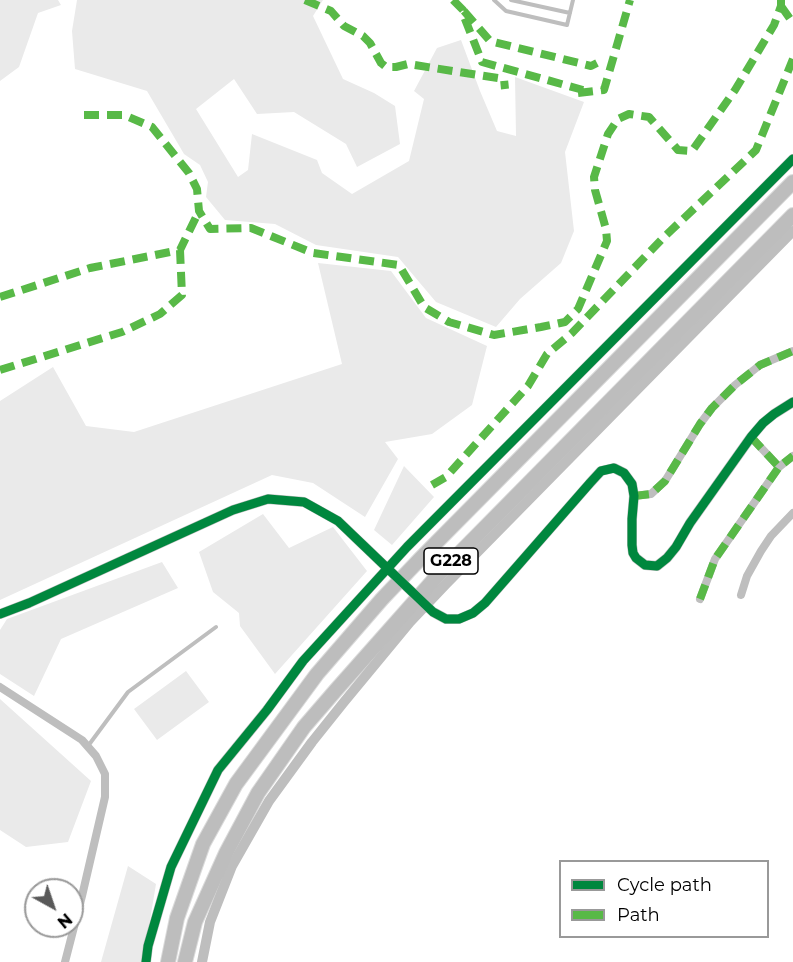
<!DOCTYPE html>
<html>
<head>
<meta charset="utf-8">
<style>
	body { margin:0 }
	#map { position:relative; width:793px; height:962px; overflow:hidden; background:#fff; font-family:Montserrat,sans-serif }
	canvas { display:block }
	.legend { position:absolute; left:559px; top:860px; width:210px; height:78px; box-sizing:border-box; background:#fff; border:2px solid #999; margin:0; padding:8px 10px; list-style:none; font-size:18px; color:#000 }
	.legend li { display:flex; align-items:center; gap:12px; height:30px }
	.legend b { width:30px; border:2px solid #999 }
	.north { position:absolute; left:24px; top:878px; width:60px; height:60px; box-sizing:border-box; background:#fff; border:2px solid #999; border-radius:50%; rotate:140deg; font-size:16px; font-weight:700; line-height:24px; text-align:center; color:#000 }
	.north::after { content:''; display:block; margin:auto; width:21px; height:27px; background:#595959; clip-path:polygon(50% 0,100% 100%,50% 72%,0 100%) }
</style>
</head>
<body>
<div id="map">
<canvas width="793" height="962"></canvas>
<ul class="legend">
<li><b style="height:8px;background:#00873e"></b>Cycle path</li>
<li><b style="height:8px;background:#58b947"></b>Path</li>
</ul>
<div class="north">N</div>
</div>
<script>
const g = document.querySelector('canvas').getContext('2d');
g.lineJoin = 'round';
function fillPath(path, color) {
  g.fillStyle = color;
  g.fill(path, 'evenodd');
}
function shape(rows) {
  const path = new Path2D();
  for (const r of rows) {
    path.moveTo(r[0], r[1]);
    for (let i = 2; i < r.length; i += 2) path.lineTo(r[i], r[i + 1]);
  }
  return path;
}
function trace(path, color, width, dash) {
  g.strokeStyle = color;
  g.lineWidth = width;
  g.lineCap = dash ? 'butt' : 'round';
  g.setLineDash(dash || []);
  g.stroke(path);
}
function write(font, color, halo, rows, align = 'center') {
  g.font = font + ' Montserrat,sans-serif';
  g.lineWidth = 4.5;
  g.setLineDash([]);
  g.textBaseline = 'middle';
  g.strokeStyle = halo;
  g.fillStyle = color;
  for (const [text, x, y, turn = 0] of rows) {
    g.save();
    g.translate(x, y);
    g.rotate((+turn || 0) * Math.PI / 180);
    g.textAlign = isNaN(turn) ? turn : align;
    if (halo) g.strokeText(text, 0, 0);
    g.fillText(text, 0, 0);
    g.restore();
  }
}
fillPath(shape([
	[0,0,58,0,61,5,38,13,19,67,0,81],
	[77,0,323,0,313,16,343,79,374,93,395,106,400,144,357,167,346,144,294,112,257,114,234,79,196,109,238,177,248,170,252,134,317,160,322,173,352,194,409,161,424,99,414,91,437,48,461,40,480,91,497,131,516,136,515,77,584,102,565,152,574,231,561,263,520,299,496,327,436,302,398,257,316,245,275,224,225,220,206,197,208,182,200,165,184,154,147,91,75,69,72,31],
	[318,263,391,271,426,318,487,346,472,405,432,434,385,442,398,459,365,517,313,483,272,475,0,600,0,401,53,367,86,426,134,432,342,364],
	[404,466,434,497,392,545,374,530],
	[263,514,289,548,333,527,367,571,275,674,240,626,239,613,213,592,199,552],
	[162,562,178,588,61,639,34,696,0,674,0,630,7,619],
	[186,671,209,702,157,740,134,709],
	[0,699,91,781,68,842,26,847,0,830],
	[128,866,156,884,143,962,101,962]
]), '#eaeaea');
const trunk = shape([
	[168,962,177,918,203,844,236,784,317,674,382,599,421,558,793,182],
	[185,962,195,922,226,853,258,793,304,727,336,690,438,575,793,215]
]);
trace(trunk, '#dbdbdb', 16);
trace(shape([
	[494,0,506,11,567,25,573,0],
	[511,0,570,13],
	[88,746,128,692,216,627]
]), '#bebebe', 4);
trace(shape([
	[751,437,779,467],
	[634,496,651,494,665,481,700,424,712,408,735,385,760,365,793,351],
	[741,595,747,576,761,551,771,536,793,513],
	[700,599,715,559,779,467,793,456],
	[0,687,82,740,96,756,105,774,105,797,82,896,65,962]
]), '#bebebe', 8);
trace(shape([
	[0,614,29,603,233,510,268,499,304,502,338,521,433,612,446,619,459,619,473,613,485,603,590,483,601,471,614,468,624,473,632,484,634,496,632,519,632,545,633,553,636,558,645,565,657,566,667,558,676,547,690,523,751,437,763,423,774,414,793,402],
	[146,962,148,946,171,867,218,770,267,710,303,661,407,547,793,159],
	[202,962,210,922,232,866,269,801,312,742,344,702,410,622,446,584,793,231]
]), '#bebebe', 10);
trace(trunk, '#bdbdbd', 14);
trace(shape([
	[305,0,331,11,344,26,363,36,370,43,381,63,386,67,396,67,408,64,504,79,505,89],
	[453,0,463,10,463,14,482,62,583,90],
	[781,6,793,23],
	[464,11,490,41,591,66,597,63],
	[578,93,604,90,630,0],
	[84,115,124,115,152,127,189,173,197,189,199,211,210,229,251,228,313,253,399,265,424,307,449,322,494,335,541,327,565,322,578,309,607,241,606,229,595,190,594,177,608,134,618,119,629,114,649,117,678,150,692,151,735,90,774,25,781,6,781,0],
	[0,297,90,268,180,250,199,211],
	[0,370,122,332,160,314,182,295,180,250],
	[751,437,779,467],
	[432,485,446,477,528,386,547,354,572,333,663,238,756,150,793,59],
	[634,496,651,494,665,481,700,424,712,408,735,385,760,365,793,351],
	[700,599,715,559,779,467,793,456]
]), '#58b947', 8, [15, 8]);
trace(shape([
	[0,614,29,603,233,510,268,499,304,502,338,521,433,612,446,619,459,619,473,613,485,603,590,483,601,471,614,468,624,473,632,484,634,496,632,519,632,545,633,553,636,558,645,565,657,566,667,558,676,547,690,523,751,437,763,423,774,414,793,402],
	[146,962,148,946,171,867,218,770,267,710,303,661,407,547,793,159]
]), '#00873e', 9);
for (const [x, y, w] of [
	[451,561,54]
]) {
  const box = new Path2D();
  box.roundRect(x - w / 2, y - 13, w, 26, 4.5);
  g.fillStyle = '#fff';
  g.fill(box);
  trace(box, '#000', 1.5);
}
write('bold 16px', '#000', null, [
	["G228",451,561]
]);
</script>
</body>
</html>
